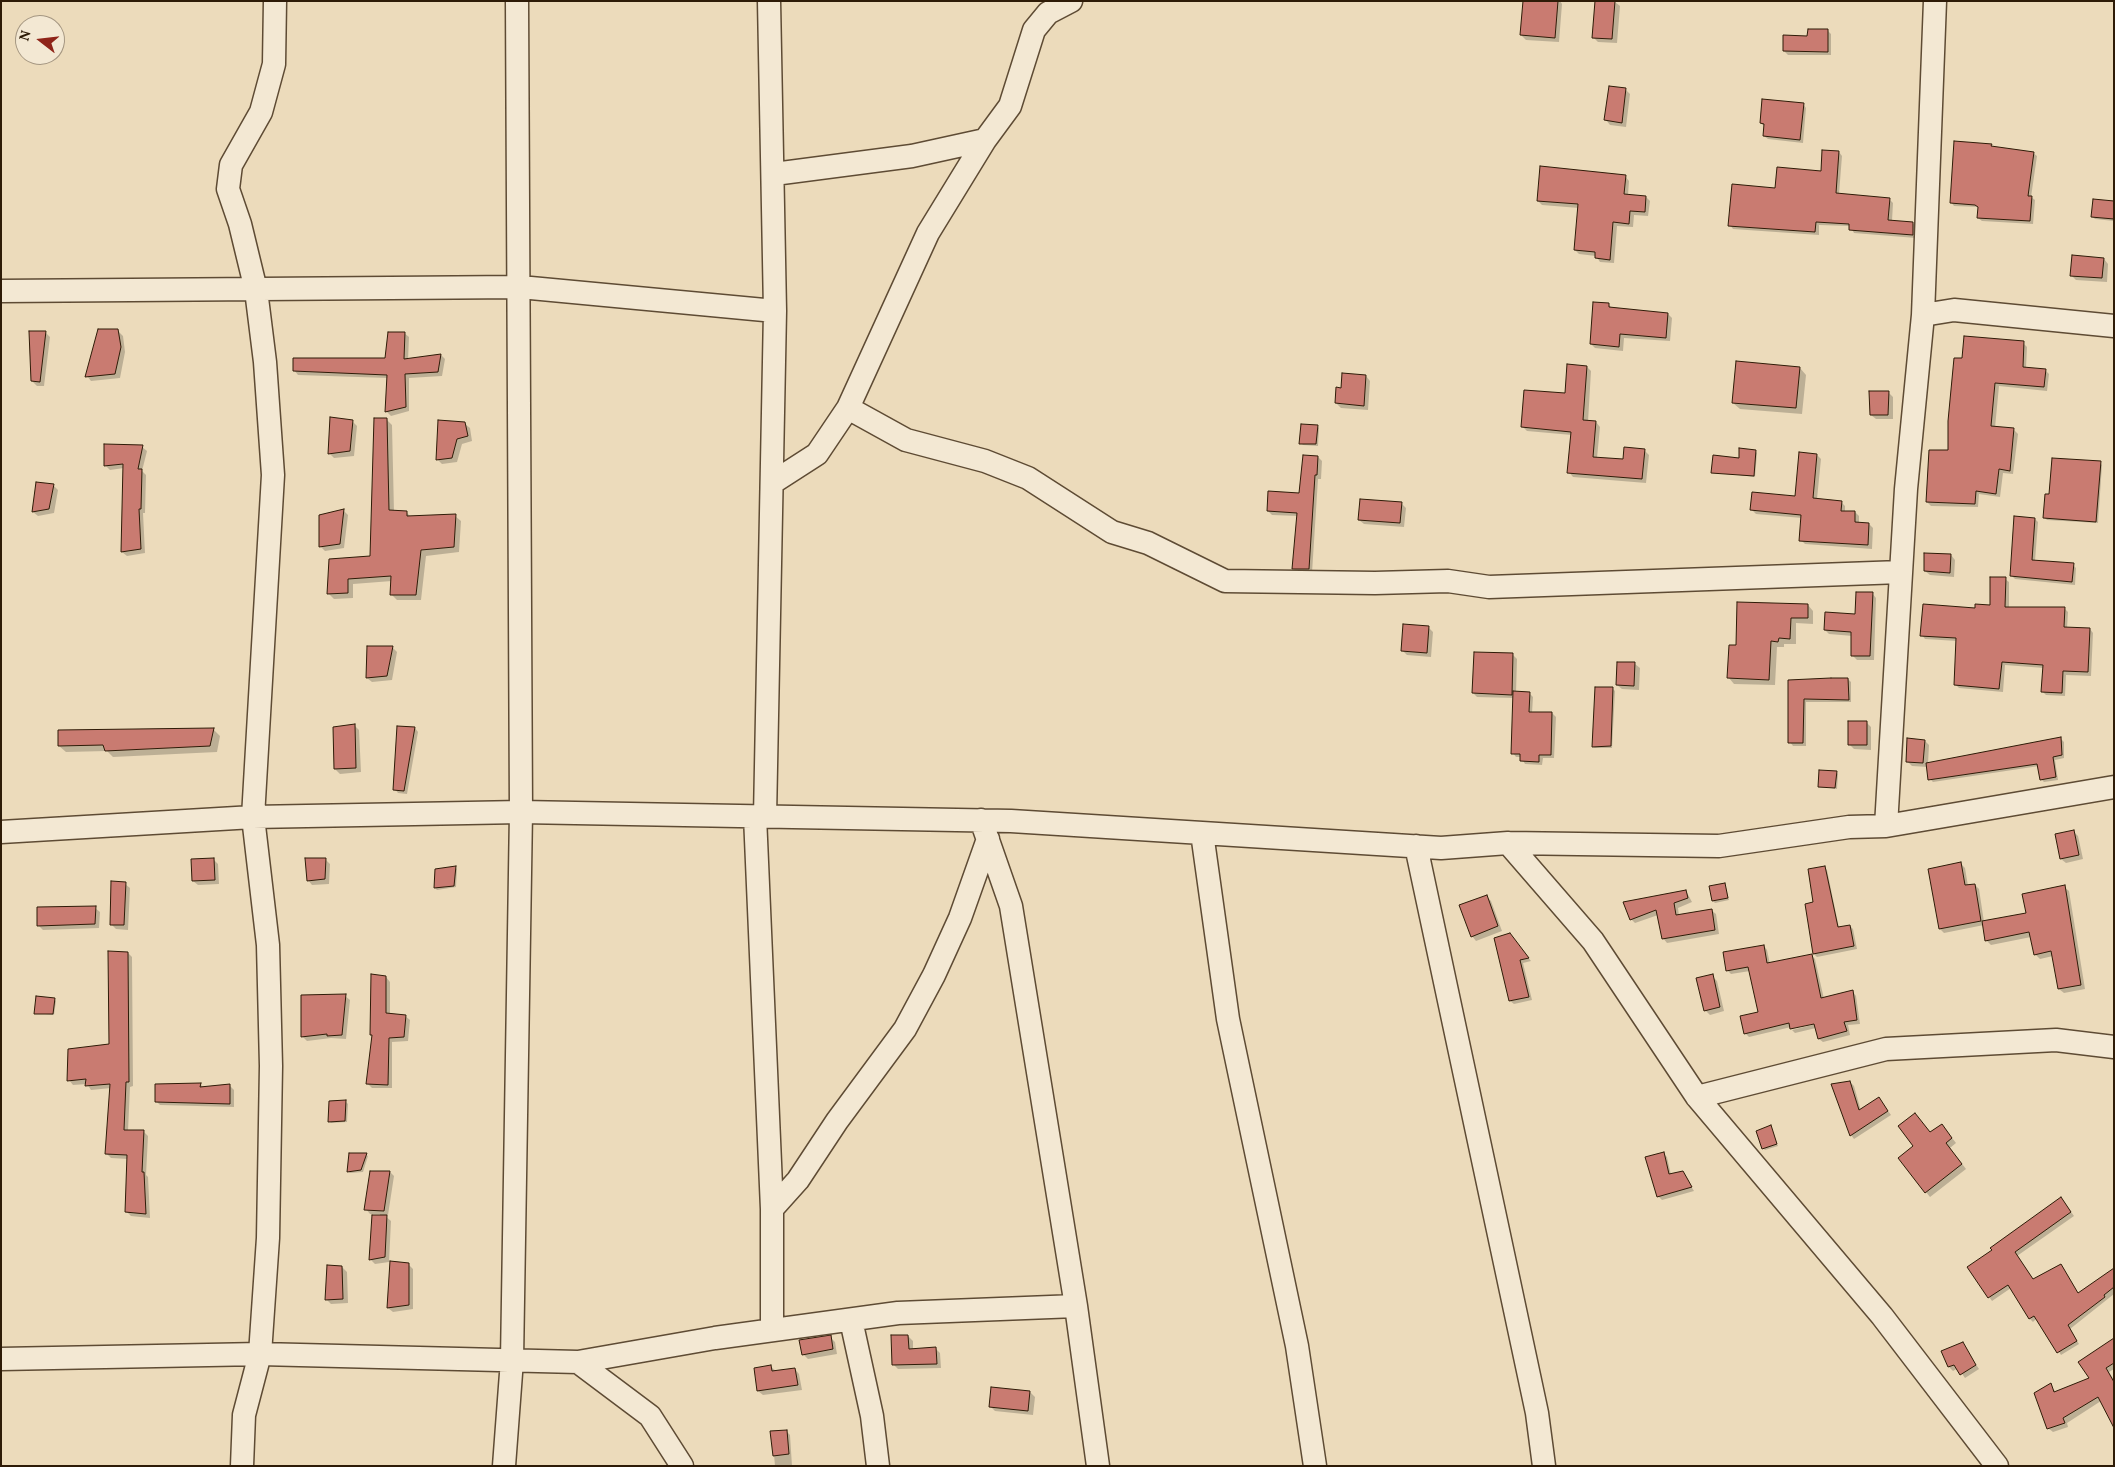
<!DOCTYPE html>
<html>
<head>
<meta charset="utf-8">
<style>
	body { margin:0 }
	#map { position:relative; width:2115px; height:1467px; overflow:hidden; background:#ecdbbb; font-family:Vollkorn,serif }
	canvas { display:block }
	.frame { position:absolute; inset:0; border:2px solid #2e1b07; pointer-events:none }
	.north { position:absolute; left:15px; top:15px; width:50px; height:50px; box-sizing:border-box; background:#f3e8d3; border:1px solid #a49681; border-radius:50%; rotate:286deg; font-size:14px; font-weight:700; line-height:20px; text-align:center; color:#2e1b07 }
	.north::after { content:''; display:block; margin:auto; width:18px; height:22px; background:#8f2418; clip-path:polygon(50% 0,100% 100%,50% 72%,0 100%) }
</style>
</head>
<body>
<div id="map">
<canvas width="2115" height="1467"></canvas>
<div class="frame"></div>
<div class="north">N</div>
</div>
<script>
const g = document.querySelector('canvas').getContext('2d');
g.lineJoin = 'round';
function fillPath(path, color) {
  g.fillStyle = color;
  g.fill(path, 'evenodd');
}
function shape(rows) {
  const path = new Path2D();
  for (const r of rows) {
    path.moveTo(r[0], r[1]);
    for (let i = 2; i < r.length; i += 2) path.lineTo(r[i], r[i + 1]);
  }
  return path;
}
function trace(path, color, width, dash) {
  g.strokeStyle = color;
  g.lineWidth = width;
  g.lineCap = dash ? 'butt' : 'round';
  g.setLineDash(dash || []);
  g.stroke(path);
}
fillPath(shape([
	[1524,1,1560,1,1562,4,1559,42,1526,40,1521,35],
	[1615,2,1620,6,1617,43,1598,42,1593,37],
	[1828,31,1831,34,1831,55,1788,55,1784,51,1809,37],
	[1625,89,1630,94,1626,127,1610,125,1606,120],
	[1803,104,1806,108,1803,143,1768,139,1764,136,1764,126,1761,123],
	[1991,145,1993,148,2033,153,2037,156,2031,197,2035,200,2033,224,1982,221,1978,218,1979,207,1954,206,1951,202],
	[1839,152,1842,156,1839,194,1889,199,1893,203,1892,221,1913,223,1916,227,1916,238,1854,233,1850,226,1819,225,1819,235,1733,229,1730,225,1776,190,1822,173],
	[1625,176,1629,181,1628,195,1646,197,1650,201,1648,216,1634,215,1633,227,1617,226,1614,263,1600,262,1596,256,1579,254,1575,250,1579,208,1542,205,1538,201],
	[2114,203,2114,221,2095,219,2092,216],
	[2104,259,2108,264,2107,282,2076,280,2071,275],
	[1608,304,1613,309,1668,314,1672,318,1670,341,1624,338,1623,351,1595,348,1591,344],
	[118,331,123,336,125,352,120,378,91,381,87,376],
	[45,332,50,337,44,386,37,386,32,381],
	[404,333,409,337,408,360,441,355,445,359,442,376,409,378,409,411,391,416,387,412,388,378,298,375,294,370,387,359],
	[2023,343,2027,347,2026,368,2045,370,2049,374,2047,391,1999,386,1995,428,2014,430,2018,434,2013,474,2003,473,2000,497,1979,494,1978,507,1931,506,1927,502,1949,451,1963,360],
	[1587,367,1591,371,1588,422,1596,422,1600,427,1597,458,1625,460,1644,450,1649,455,1646,483,1573,477,1569,472,1572,435,1527,431,1522,426,1566,395],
	[1800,368,1806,375,1802,414,1740,409,1733,403],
	[1366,376,1370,381,1368,410,1341,408,1336,403,1342,389],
	[1888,392,1893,397,1893,419,1876,419,1871,415],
	[386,419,392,425,394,512,407,513,411,517,455,516,461,521,459,552,426,556,421,600,397,600,391,594,392,581,353,584,353,598,334,599,328,593,371,557],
	[353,422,357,426,354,456,334,458,330,454],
	[465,424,470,428,472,441,462,444,457,462,442,464,437,459],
	[1317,426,1319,428,1318,446,1303,445,1301,443],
	[142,447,147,451,142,471,146,475,145,513,143,513,145,553,127,556,122,552,124,468,110,470,105,465],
	[1755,451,1757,453,1755,477,1713,472],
	[1817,455,1821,459,1817,499,1841,502,1845,506,1845,512,1855,512,1859,516,1859,523,1869,524,1873,528,1872,549,1805,544,1801,540,1802,518,1756,514,1752,510,1796,497],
	[1318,457,1322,461,1321,479,1318,479,1312,573,1297,572,1293,568,1298,516,1272,515,1268,511,1301,494],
	[2100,463,2102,465,2098,523,2047,520,2045,518,2050,495],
	[37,484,53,485,58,490,54,513,38,516,33,512],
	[1401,503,1406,508,1404,527,1364,524,1359,520],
	[343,510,348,515,344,548,325,551,320,546],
	[2035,519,2038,522,2035,561,2073,565,2076,568,2075,585,2015,579,2011,575],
	[1951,555,1955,560,1954,577,1930,575,1925,571],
	[2005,579,2009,582,2009,608,2065,609,2068,612,2067,629,2090,629,2093,633,2091,676,2066,675,2065,696,2046,695,2043,692,2044,668,2005,665,2003,692,1959,688,1955,684,1957,641,1925,639,1922,635,1976,609,1991,606],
	[1872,593,1876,598,1874,660,1857,660,1853,656,1853,636,1829,634,1825,630,1856,615],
	[1808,605,1813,611,1813,624,1796,623,1796,644,1784,644,1784,647,1777,647,1775,685,1734,684,1729,678,1737,646],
	[1428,627,1433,632,1431,657,1407,655,1402,650],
	[369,647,393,648,397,652,392,680,372,682,367,678],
	[1513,655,1517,659,1516,693,1529,693,1533,697,1532,713,1552,713,1556,717,1554,758,1543,758,1542,765,1525,764,1521,757,1516,757,1513,753,1514,698,1477,697,1473,693],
	[1635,664,1640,668,1639,690,1622,689,1617,685],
	[1848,679,1851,682,1851,702,1806,702,1806,746,1793,746,1790,742,1789,681],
	[1613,689,1615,691,1612,748,1595,748,1593,747],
	[1866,722,1871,727,1871,750,1854,749,1849,744],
	[354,725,359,730,361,772,340,774,335,769,334,728],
	[415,728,418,732,407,794,398,793,395,789],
	[213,729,220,736,217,752,113,757,107,751,66,752,59,746],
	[2061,739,2064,742,2064,758,2055,760,2058,780,2044,782,2041,779,2039,766,1933,782,1930,779,1928,767,1912,766,1907,761,1925,741,1929,745,1928,764],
	[1836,772,1838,774,1837,789,1819,786],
	[2073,831,2078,836,2083,859,2066,863,2061,859],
	[213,859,218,864,219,884,198,885,193,881],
	[325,859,330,864,329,884,312,885,308,880],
	[1961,864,1965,868,1968,886,1975,885,1979,889,1984,922,2027,914,2064,887,2069,891,2085,989,2064,993,2059,989,2053,956,2040,959,2035,954,2031,937,1991,945,1986,940,1984,925,1944,933,1940,929],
	[1824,867,1827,870,1839,928,1850,926,1853,929,1857,949,1817,957,1814,954,1814,903],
	[456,868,457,869,456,887,437,890,435,888],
	[125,884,130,888,128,930,116,929,111,924],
	[1725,884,1729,900,1715,903,1713,901],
	[1686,891,1692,902,1678,908,1679,916,1711,910,1716,914,1719,934,1667,943,1663,938,1658,915,1635,923,1631,919],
	[1486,896,1491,901,1502,931,1476,941,1472,936],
	[95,908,100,912,99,928,43,930,38,925],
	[1513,938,1531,961,1523,963,1532,1000,1514,1004,1510,1001,1495,939],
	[1764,946,1767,950,1770,964,1811,955,1815,959,1824,999,1853,992,1856,996,1860,1024,1848,1025,1850,1035,1823,1042,1819,1039,1816,1028,1795,1033,1792,1030,1820,1023,1820,1021,1792,1028,1792,1030,1791,1027,1749,1037,1745,1033,1759,1013,1750,971,1731,974,1727,970],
	[128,953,132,957,133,1086,130,1087,128,1131,143,1131,148,1136,146,1175,148,1177,150,1218,131,1216,126,1211,128,1159,111,1158,107,1154,111,1088,91,1090,87,1084,73,1085,69,1080,110,1045],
	[1712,976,1717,981,1724,1011,1710,1015,1705,1010],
	[386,977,390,982,390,1015,405,1016,410,1020,408,1041,392,1042,392,1088,372,1088,368,1084,373,1036,371,1034],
	[345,996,350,1000,346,1039,331,1038,307,1041,302,1036],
	[54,999,56,1001,54,1015,36,1013],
	[1850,1082,1854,1086,1861,1111,1879,1098,1891,1115,1854,1139,1851,1135],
	[200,1084,204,1088,230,1086,234,1090,234,1107,160,1105,156,1101],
	[346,1102,348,1104,347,1122,331,1123,329,1121],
	[1942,1125,1956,1143,1950,1148,1966,1169,1930,1197,1926,1192,1930,1133],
	[1770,1127,1778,1146,1765,1150,1763,1148],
	[1664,1154,1667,1157,1671,1175,1682,1172,1694,1191,1662,1200,1658,1196],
	[366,1155,368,1156,363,1172,350,1173,348,1171],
	[371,1172,390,1172,394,1176,388,1215,384,1215,391,1221,389,1262,375,1264,370,1259,380,1214,370,1214,366,1209],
	[2064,1202,2074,1216,2017,1256,2033,1280,2061,1265,2078,1294,2114,1272,2114,1294,2070,1329,2079,1344,2061,1355,2037,1318,2033,1322,2030,1319,2011,1288,1992,1301,1969,1268],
	[408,1264,413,1269,413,1309,393,1312,388,1308],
	[342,1267,347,1272,348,1303,331,1304,327,1300],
	[908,1336,913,1341,913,1350,935,1348,940,1353,941,1368,898,1369,893,1364],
	[830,1337,835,1342,837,1354,808,1359,803,1354],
	[1962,1343,1979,1369,1965,1378,1958,1368,1953,1371,1949,1367],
	[2114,1344,2114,1369,2109,1372,2114,1380,2114,1425,2101,1401,2067,1423,2068,1427,2053,1432,2048,1428,2050,1385,2056,1392,2091,1378],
	[771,1367,776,1371,795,1369,799,1374,802,1390,763,1395,758,1391],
	[1030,1392,1035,1397,1033,1415,995,1411,990,1406],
	[786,1431,790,1435,792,1466,775,1466,772,1432]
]), '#0003');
const building = shape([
	[1523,1,1558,1,1555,38,1520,35,1523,1],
	[1595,1,1615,1,1612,39,1592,38,1595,1],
	[1808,29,1828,29,1828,52,1783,51,1783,35,1807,36,1808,29],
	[1609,86,1626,88,1622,123,1604,120,1609,86],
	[1762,99,1804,103,1800,140,1763,136,1764,124,1760,123,1762,99],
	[1954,141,1992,144,1991,146,2034,152,2028,196,2032,196,2030,221,1977,218,1978,207,1975,205,1950,203,1954,141],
	[1822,150,1839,151,1836,193,1890,198,1888,220,1913,222,1913,235,1849,230,1849,224,1816,222,1815,232,1728,226,1732,184,1775,188,1777,167,1821,171,1822,150],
	[1540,166,1626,175,1624,194,1646,196,1645,212,1630,211,1629,224,1613,222,1610,260,1595,258,1595,252,1574,250,1578,204,1537,201,1540,166],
	[2093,199,2114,201,2114,219,2091,217,2093,199],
	[2072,255,2104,258,2102,278,2070,276,2072,255],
	[1593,302,1609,303,1609,307,1668,313,1666,338,1620,334,1619,347,1590,344,1593,302],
	[98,329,118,329,121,347,115,374,85,377,98,329],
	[29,331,46,331,40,382,31,381,29,331],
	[388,332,405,332,404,359,441,354,438,372,405,374,406,407,385,412,387,375,293,371,293,358,385,358,388,332],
	[1964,336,2024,341,2023,367,2046,369,2044,387,1995,383,1991,426,2014,428,2010,471,1999,469,1996,494,1976,491,1975,504,1926,502,1929,450,1948,450,1948,421,1954,358,1962,358,1964,336],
	[1736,361,1800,367,1796,408,1732,403,1736,361],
	[1567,364,1587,366,1583,420,1596,421,1593,457,1623,459,1624,447,1645,449,1642,479,1567,473,1571,432,1521,427,1524,390,1565,393,1567,364],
	[1342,373,1366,375,1364,406,1335,403,1336,387,1341,388,1342,373],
	[1869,391,1889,391,1888,415,1870,415,1869,391],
	[330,417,353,420,350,451,328,454,330,417],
	[374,418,387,418,389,510,407,511,407,516,456,514,454,547,421,550,416,595,390,595,391,576,348,579,348,593,327,594,329,559,370,556,374,418],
	[438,420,465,422,468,436,457,439,452,458,436,460,438,420],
	[1301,424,1318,425,1316,444,1299,444,1301,424],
	[104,444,143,445,138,469,142,469,141,509,139,509,141,549,121,552,123,464,104,466,104,444],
	[1739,448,1756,450,1754,476,1711,473,1713,455,1739,458,1739,448],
	[1799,452,1817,454,1813,498,1842,501,1841,511,1855,511,1855,522,1869,523,1868,545,1799,541,1801,515,1750,510,1752,492,1795,496,1799,452],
	[1303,455,1318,456,1317,475,1315,475,1309,569,1292,569,1297,513,1267,511,1268,491,1299,493,1303,455],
	[2052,458,2101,461,2096,522,2043,518,2045,494,2049,494,2052,458],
	[36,482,54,484,49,509,32,512,36,482],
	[1360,499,1402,502,1400,523,1358,520,1360,499],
	[344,509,340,544,319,547,319,515,344,509],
	[2014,516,2035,518,2032,560,2074,563,2072,582,2010,576,2014,516],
	[1924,553,1951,554,1950,573,1924,571,1924,553],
	[1990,577,2006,577,2005,607,2065,607,2064,627,2090,628,2088,672,2063,671,2062,693,2041,692,2043,665,2002,662,1999,689,1954,685,1956,638,1920,636,1923,604,1975,608,1975,604,1990,605,1990,577],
	[1856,592,1873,592,1870,656,1851,656,1851,632,1824,630,1825,612,1855,614,1856,592],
	[1737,602,1808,604,1808,618,1791,618,1790,639,1779,638,1778,642,1771,641,1769,680,1727,678,1729,645,1736,645,1737,602],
	[1403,624,1429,626,1427,653,1401,651,1403,624],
	[367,646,393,646,387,676,366,678,367,646],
	[1474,652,1513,653,1512,695,1472,693,1474,652],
	[1617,662,1635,662,1634,686,1616,685,1617,662],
	[1831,678,1848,678,1849,700,1804,699,1803,743,1788,743,1788,680,1831,678],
	[1595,687,1613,687,1611,746,1592,747,1595,687],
	[1513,691,1530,692,1529,712,1552,712,1551,755,1539,755,1539,762,1520,761,1520,754,1511,754,1513,691],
	[1848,721,1867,721,1867,745,1848,745,1848,721],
	[355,724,356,768,334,769,333,727,355,724],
	[397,726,415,727,404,791,393,790,397,726],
	[214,728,210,746,105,751,103,745,58,746,58,730,214,728],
	[2061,737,2062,755,2053,757,2056,777,2040,780,2037,764,1928,780,1926,763,2061,737],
	[1907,738,1925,740,1923,763,1906,762,1907,738],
	[1819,770,1837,771,1835,788,1818,787,1819,770],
	[2074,830,2079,855,2060,859,2055,834,2074,830],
	[214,858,215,880,192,881,191,859,214,858],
	[305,858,326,858,325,879,307,881,305,858],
	[1961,862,1965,885,1975,884,1981,921,1939,929,1928,869,1961,862],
	[456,866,454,886,434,888,435,869,456,866],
	[1825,866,1838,927,1850,925,1854,946,1813,954,1805,904,1813,902,1808,869,1825,866],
	[111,881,126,882,124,925,110,925,111,881],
	[1725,883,1728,898,1712,901,1709,886,1725,883],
	[2065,885,2081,985,2058,989,2051,951,2034,955,2029,932,1985,941,1982,921,2026,913,2022,894,2065,885],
	[1686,890,1688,898,1674,903,1676,915,1712,909,1715,930,1662,939,1656,910,1630,920,1623,902,1686,890],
	[1487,895,1498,926,1471,937,1459,905,1487,895],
	[96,906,95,924,37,926,37,907,96,906],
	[1510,933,1529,958,1520,960,1529,997,1509,1001,1494,938,1510,933],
	[1764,945,1767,963,1812,954,1821,998,1853,990,1857,1020,1844,1022,1847,1031,1818,1039,1814,1024,1790,1029,1789,1023,1744,1034,1740,1016,1758,1012,1748,967,1726,971,1723,952,1764,945],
	[108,951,128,952,129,1082,126,1082,124,1130,144,1130,142,1172,144,1172,146,1214,125,1212,127,1155,105,1154,110,1084,85,1086,86,1079,67,1081,68,1049,109,1044,108,951],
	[371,974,386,976,386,1013,406,1015,404,1037,389,1038,388,1085,366,1084,372,1035,370,1035,371,974],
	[1713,974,1720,1007,1704,1011,1696,978,1713,974],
	[346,994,342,1035,327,1036,327,1034,301,1037,301,995,346,994],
	[36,996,55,998,53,1014,34,1014,36,996],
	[1850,1081,1859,1110,1879,1097,1888,1111,1850,1136,1831,1084,1850,1081],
	[201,1083,200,1087,230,1084,230,1104,155,1102,155,1084,201,1083],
	[346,1100,345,1121,328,1122,329,1101,346,1100],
	[1915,1113,1930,1132,1942,1124,1952,1138,1946,1143,1962,1164,1925,1193,1898,1158,1913,1146,1898,1126,1915,1113],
	[1771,1125,1777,1144,1762,1149,1756,1131,1771,1125],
	[1664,1152,1669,1174,1683,1171,1692,1187,1657,1197,1645,1157,1664,1152],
	[349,1153,367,1153,361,1170,347,1172,349,1153],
	[370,1171,390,1171,384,1211,364,1210,370,1171],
	[2061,1197,2071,1212,2015,1252,2033,1279,2061,1264,2078,1293,2114,1268,2114,1287,2104,1295,2105,1297,2068,1325,2077,1341,2057,1353,2034,1316,2029,1319,2008,1285,1988,1298,1967,1267,1992,1250,1990,1248,2061,1197],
	[372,1215,387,1215,385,1257,369,1260,372,1215],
	[390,1261,409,1263,409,1305,387,1308,390,1261],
	[327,1265,342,1266,343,1299,325,1300,327,1265],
	[831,1335,833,1349,802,1355,799,1340,831,1335],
	[891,1335,908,1335,909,1349,936,1347,937,1364,892,1365,891,1335],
	[2114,1338,2114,1363,2106,1368,2114,1382,2114,1428,2098,1397,2063,1418,2065,1423,2047,1429,2034,1393,2051,1383,2054,1392,2089,1378,2078,1362,2114,1338],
	[1963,1342,1976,1365,1960,1375,1954,1365,1948,1367,1941,1351,1963,1342],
	[771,1365,772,1371,795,1368,798,1385,757,1391,754,1368,771,1365],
	[991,1387,1030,1391,1028,1411,989,1407,991,1387],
	[787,1430,789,1454,773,1456,770,1431,787,1430]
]);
fillPath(building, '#c97b71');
trace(building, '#2e1b07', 1);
const street = shape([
	[774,174,912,156,985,140,1010,106,1034,30,1048,13,1071,1],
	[1,291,520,287,775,311],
	[1923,315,1935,1],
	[848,408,906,440,985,461,1028,478,1112,532,1148,543,1225,581,1375,583,1448,581,1489,587,1901,572],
	[772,483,817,454,848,408,928,233,985,140],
	[755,816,772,1209,772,1330],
	[765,817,775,311,769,1],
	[981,820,1011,906,1076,1306,1098,1466],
	[1886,826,1906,489,1923,315,1954,310,2114,326],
	[1,832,253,817,521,812,1011,821,1441,848,1508,843,1719,846,1849,827,1886,826,2114,787],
	[1202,833,1228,1019,1297,1346,1315,1466],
	[1508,843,1593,941,1697,1097,1882,1316,1997,1466],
	[1416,846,1537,1413,1544,1466],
	[1697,1097,1886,1049,2056,1040,2114,1047],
	[772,1209,798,1180,837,1121,905,1029,934,975,960,918,988,839],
	[851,1320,872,1416,878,1466],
	[1,1359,260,1354,578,1362,715,1338,898,1313,1076,1306],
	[578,1362,650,1416,682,1466],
	[242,1466,244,1415,260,1354,268,1238,271,1066,268,945,253,817,273,475,265,362,256,290,240,224,228,189,231,165,261,112,274,64,275,1],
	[504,1466,512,1360,521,812,517,1]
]);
trace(street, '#5e4b34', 25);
trace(street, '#f3e8d3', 22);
</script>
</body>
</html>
